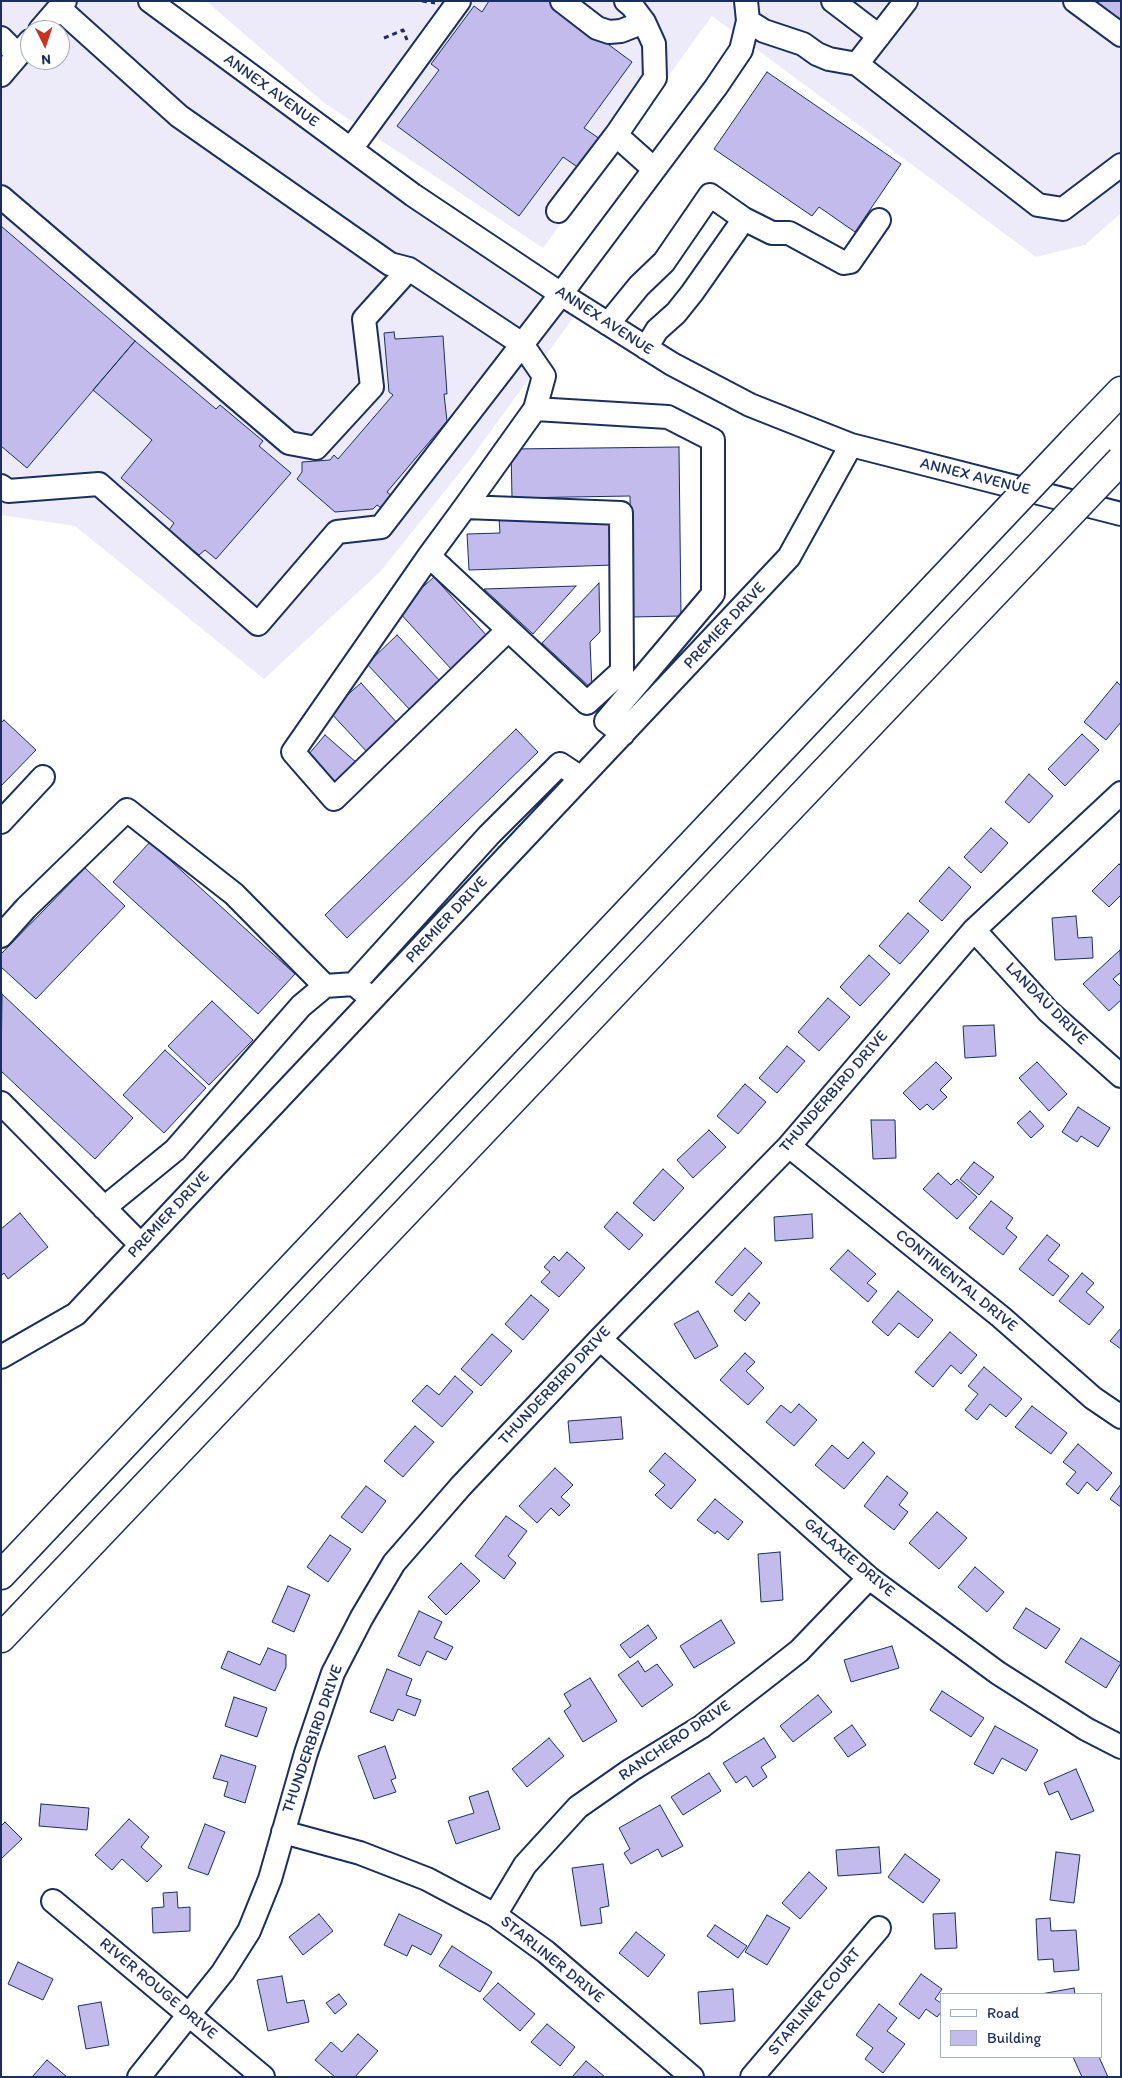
<!DOCTYPE html>
<html>
<head>
<meta charset="utf-8">
<style>
	body { margin:0 }
	#map { position:relative; width:1122px; height:2078px; overflow:hidden; background:#fff; font-family:Itim,sans-serif }
	canvas { display:block }
	.frame { position:absolute; inset:0; border:2px solid #1b2f5e; pointer-events:none }
	.legend { position:absolute; left:940px; top:1993px; width:162px; height:65px; box-sizing:border-box; background:#fff; border:1px solid #a4acbf; margin:0; padding:6px 9px; list-style:none; font-size:15px; color:#1b2f5e }
	.legend li { display:flex; align-items:center; gap:10px; height:25px }
	.legend b { width:25px; border:1px solid #a4acbf }
	.north { position:absolute; left:20px; top:20px; width:50px; height:50px; box-sizing:border-box; background:#fff; border:1px solid #a4acbf; border-radius:50%; rotate:176deg; font-size:14px; font-weight:700; line-height:20px; text-align:center; color:#1b2f5e }
	.north::after { content:''; display:block; margin:auto; width:18px; height:22px; background:#c8321e; clip-path:polygon(50% 0,100% 100%,50% 72%,0 100%) }
</style>
</head>
<body>
<div id="map">
<canvas width="1122" height="2078"></canvas>
<div class="frame"></div>
<ul class="legend">
<li><b style="height:6px;background:#fff"></b>Road</li>
<li><b style="height:14px;background:#c2bbec"></b>Building</li>
</ul>
<div class="north">N</div>
</div>
<script>
const g = document.querySelector('canvas').getContext('2d');
g.lineJoin = 'round';
function fillPath(path, color) {
  g.fillStyle = color;
  g.fill(path, 'evenodd');
}
function shape(rows) {
  const path = new Path2D();
  for (const r of rows) {
    path.moveTo(r[0], r[1]);
    for (let i = 2; i < r.length; i += 2) path.lineTo(r[i], r[i + 1]);
  }
  return path;
}
function trace(path, color, width, dash) {
  g.strokeStyle = color;
  g.lineWidth = width;
  g.lineCap = dash ? 'butt' : 'round';
  g.setLineDash(dash || []);
  g.stroke(path);
}
function write(font, color, halo, rows, align = 'center') {
  g.font = font + ' Itim,sans-serif';
  g.lineWidth = 5;
  g.setLineDash([]);
  g.textBaseline = 'middle';
  g.strokeStyle = halo;
  g.fillStyle = color;
  for (const [text, x, y, turn = 0] of rows) {
    g.save();
    g.translate(x, y);
    g.rotate((+turn || 0) * Math.PI / 180);
    g.textAlign = isNaN(turn) ? turn : align;
    if (halo) g.strokeText(text, 0, 0);
    g.fillText(text, 0, 0);
    g.restore();
  }
}
fillPath(shape([
	[1,1,138,1,249,90,576,314,469,461,380,572,264,679,75,526,1,515],
	[30,30,60,30,60,60,30,60],
	[206,1,1121,1,1121,213,1085,245,1036,257,712,16,543,248,323,102]
]), '#edebf9');
const building = shape([
	[489,1,550,1,632,62,584,128,600,139,579,168,563,157,519,216,397,126,439,70,431,64,434,60,474,6,482,12,489,1],
	[1096,1,1121,1,1121,20,1096,1],
	[767,72,901,164,855,232,819,207,812,216,714,149,767,72],
	[1,226,135,341,27,468,1,446,1,226],
	[394,332,395,339,443,336,447,394,444,394,447,421,387,492,393,497,383,509,377,505,373,509,335,512,297,479,302,472,302,462,330,460,334,455,338,459,393,395,389,392,384,333,394,332],
	[135,341,216,409,220,405,263,441,259,446,291,473,216,559,205,550,199,555,169,530,174,523,121,478,152,440,93,390,135,341],
	[679,447,681,616,632,617,630,496,512,498,511,449,679,447],
	[611,514,613,565,469,570,467,534,500,533,499,518,611,514],
	[434,577,488,637,452,670,397,610,434,577],
	[599,583,600,632,590,642,592,689,542,643,599,583],
	[576,586,533,634,484,589,576,586],
	[397,635,441,682,411,711,367,664,397,635],
	[1117,682,1121,686,1121,722,1106,740,1084,722,1117,682],
	[361,683,399,725,368,753,329,711,361,683],
	[4,720,36,750,1,786,1,723,4,720],
	[516,729,538,752,347,938,325,915,516,729],
	[1082,734,1099,750,1065,786,1048,769,1082,734],
	[325,735,357,763,335,788,303,761,325,735],
	[1029,774,1053,796,1029,823,1005,802,1029,774],
	[991,828,1008,843,981,873,964,857,991,828],
	[150,842,295,974,258,1014,113,882,150,842],
	[1119,864,1121,866,1121,895,1109,907,1092,891,1119,864],
	[949,867,971,887,942,921,919,901,949,867],
	[85,868,125,906,36,999,1,967,1,954,85,868],
	[908,913,929,931,900,964,879,946,908,913],
	[1076,916,1078,938,1092,937,1093,958,1055,960,1052,918,1076,916],
	[1120,950,1121,972,1113,979,1121,987,1121,1000,1109,1011,1083,984,1120,950],
	[869,955,890,974,860,1006,840,987,869,955],
	[2,994,133,1118,95,1159,1,1071,2,994],
	[828,998,850,1017,819,1051,798,1032,828,998],
	[212,1001,253,1040,209,1085,168,1046,212,1001],
	[994,1025,996,1056,965,1058,963,1026,994,1025],
	[787,1046,805,1061,777,1093,759,1078,787,1046],
	[165,1050,206,1088,164,1133,123,1095,165,1050],
	[936,1062,952,1078,940,1090,947,1097,933,1110,927,1104,920,1110,903,1093,936,1062],
	[1037,1062,1067,1094,1049,1111,1019,1078,1037,1062],
	[745,1084,766,1102,738,1134,717,1116,745,1084],
	[1078,1107,1110,1128,1098,1147,1081,1136,1077,1142,1062,1132,1078,1107],
	[1030,1111,1044,1126,1031,1138,1017,1123,1030,1111],
	[871,1120,895,1120,896,1158,873,1159,871,1120],
	[709,1130,726,1147,693,1178,677,1160,709,1130],
	[974,1162,994,1177,979,1195,960,1179,974,1162],
	[663,1169,684,1188,654,1221,633,1203,663,1169],
	[938,1173,951,1185,957,1179,977,1197,957,1219,923,1189,938,1173],
	[991,1201,1013,1218,1006,1228,1017,1237,1003,1255,969,1228,991,1201],
	[617,1212,643,1235,629,1250,604,1227,617,1212],
	[20,1213,48,1247,8,1279,4,1273,1,1276,1,1229,20,1213],
	[812,1214,813,1238,775,1241,774,1217,812,1214],
	[1047,1235,1060,1245,1048,1260,1069,1276,1053,1296,1019,1269,1047,1235],
	[745,1248,762,1263,732,1296,715,1282,745,1248],
	[848,1250,876,1274,867,1283,877,1291,868,1302,830,1269,848,1250],
	[567,1252,585,1268,559,1297,541,1282,550,1272,544,1267,554,1256,559,1261,567,1252],
	[1082,1273,1094,1283,1086,1292,1104,1307,1089,1325,1059,1301,1082,1273],
	[898,1291,933,1320,918,1338,899,1323,888,1336,872,1322,898,1291],
	[749,1293,760,1303,745,1321,734,1311,749,1293],
	[531,1295,549,1310,523,1340,505,1324,531,1295],
	[698,1311,718,1346,695,1359,674,1324,698,1311],
	[1121,1328,1121,1349,1110,1341,1121,1328],
	[950,1332,977,1355,961,1374,951,1365,933,1387,915,1372,950,1332],
	[492,1334,512,1351,481,1386,461,1369,492,1334],
	[745,1353,755,1362,746,1371,764,1388,748,1405,720,1380,745,1353],
	[984,1367,1022,1399,1006,1417,990,1404,977,1420,965,1410,978,1394,968,1386,984,1367],
	[455,1376,473,1392,442,1427,412,1401,427,1385,439,1395,455,1376],
	[799,1404,817,1420,794,1446,766,1422,781,1405,791,1413,799,1404],
	[1032,1406,1067,1433,1051,1454,1015,1427,1032,1406],
	[621,1417,623,1439,570,1443,568,1421,621,1417],
	[415,1426,434,1442,403,1477,384,1461,415,1426],
	[863,1442,875,1453,844,1489,815,1465,832,1445,848,1459,863,1442],
	[1078,1444,1112,1473,1097,1491,1087,1482,1078,1494,1066,1484,1076,1472,1063,1462,1078,1444],
	[665,1453,696,1480,671,1509,655,1495,665,1485,649,1471,665,1453],
	[555,1468,573,1485,561,1497,570,1505,559,1516,551,1508,537,1523,519,1506,555,1468],
	[887,1476,908,1493,899,1505,908,1512,894,1530,864,1506,887,1476],
	[1121,1484,1121,1507,1110,1499,1121,1484],
	[366,1486,386,1501,362,1533,341,1517,366,1486],
	[715,1499,743,1522,728,1540,717,1531,715,1534,697,1520,715,1499],
	[937,1512,967,1538,939,1569,909,1543,937,1512],
	[506,1516,527,1531,508,1556,516,1563,504,1579,475,1556,506,1516],
	[330,1535,351,1549,328,1582,307,1567,330,1535],
	[780,1552,783,1600,761,1602,758,1554,780,1552],
	[461,1563,480,1581,446,1615,428,1597,461,1563],
	[975,1567,1004,1592,987,1612,958,1587,975,1567],
	[288,1586,310,1595,294,1632,272,1622,288,1586],
	[1026,1608,1060,1629,1046,1649,1013,1628,1026,1608],
	[419,1611,442,1622,434,1638,453,1647,446,1660,427,1651,420,1666,398,1656,419,1611],
	[721,1620,735,1643,694,1668,680,1646,721,1620],
	[648,1625,657,1638,630,1658,620,1645,648,1625],
	[1081,1638,1121,1663,1106,1688,1065,1662,1081,1638],
	[892,1646,899,1668,851,1682,844,1660,892,1646],
	[268,1648,286,1655,286,1667,275,1691,221,1668,228,1651,260,1665,268,1648],
	[638,1661,645,1672,657,1664,673,1685,642,1707,618,1675,638,1661],
	[387,1669,412,1679,406,1695,421,1700,415,1716,398,1709,393,1721,370,1712,387,1669],
	[590,1678,617,1721,583,1742,564,1711,571,1706,564,1694,590,1678],
	[942,1691,984,1718,971,1737,930,1710,942,1691],
	[818,1695,832,1712,793,1742,780,1726,818,1695],
	[234,1697,267,1708,257,1737,225,1726,234,1697],
	[852,1725,866,1745,848,1757,834,1738,852,1725],
	[995,1726,1038,1750,1026,1771,1002,1758,993,1774,974,1764,995,1726],
	[549,1738,564,1756,527,1787,512,1769,549,1738],
	[764,1738,776,1757,761,1767,767,1777,753,1787,746,1776,736,1783,723,1763,764,1738],
	[385,1746,396,1778,391,1780,396,1792,374,1799,358,1756,385,1746],
	[221,1755,256,1766,245,1803,224,1796,228,1782,213,1778,221,1755],
	[1076,1769,1094,1811,1071,1820,1058,1791,1049,1795,1044,1783,1076,1769],
	[709,1773,721,1791,683,1815,671,1797,709,1773],
	[488,1791,500,1829,456,1844,448,1821,474,1813,469,1797,488,1791],
	[41,1804,89,1808,87,1830,39,1826,41,1804],
	[660,1805,683,1846,662,1857,658,1849,631,1864,624,1853,630,1849,619,1828,660,1805],
	[129,1819,149,1837,141,1847,162,1866,147,1882,122,1859,112,1870,95,1855,129,1819],
	[5,1822,22,1839,1,1859,1,1826,5,1822],
	[205,1824,225,1832,208,1875,188,1868,205,1824],
	[879,1847,881,1873,838,1876,836,1850,879,1847],
	[1056,1852,1080,1855,1074,1903,1050,1900,1056,1852],
	[905,1854,940,1880,923,1903,888,1877,905,1854],
	[603,1864,609,1906,600,1908,602,1923,581,1926,572,1868,603,1864],
	[809,1872,827,1888,800,1919,782,1903,809,1872],
	[177,1892,178,1908,190,1907,190,1931,153,1933,152,1908,164,1907,163,1893,177,1892],
	[955,1913,957,1948,935,1949,933,1914,955,1913],
	[319,1914,333,1931,303,1955,289,1937,319,1914],
	[399,1914,442,1935,431,1955,412,1945,407,1956,384,1945,399,1914],
	[767,1915,790,1928,767,1965,745,1952,767,1915],
	[1050,1918,1051,1931,1076,1930,1079,1970,1054,1972,1053,1959,1038,1960,1036,1919,1050,1918],
	[715,1925,747,1946,738,1958,707,1936,715,1925],
	[636,1932,665,1955,648,1977,619,1953,636,1932],
	[452,1946,492,1972,480,1992,439,1966,452,1946],
	[18,1962,53,1979,43,2000,8,1984,18,1962],
	[921,1974,942,1989,935,1999,941,2003,941,2012,937,2017,926,2009,919,2019,899,2004,921,1974],
	[282,1976,287,2003,304,2000,309,2022,268,2031,257,1980,282,1976],
	[498,1983,535,2014,520,2031,483,1999,498,1983],
	[1074,1988,1075,1994,1041,1994,1074,1988],
	[733,1989,735,2021,700,2024,698,1992,733,1989],
	[339,1994,347,2004,335,2014,326,2003,339,1994],
	[101,2002,109,2045,86,2049,78,2006,101,2002],
	[879,2004,897,2018,887,2031,905,2044,883,2073,865,2059,873,2048,856,2035,879,2004],
	[547,2024,575,2047,560,2066,531,2042,547,2024],
	[358,2034,378,2051,355,2077,335,2077,315,2060,331,2042,342,2052,358,2034],
	[1073,2057,1099,2057,1108,2077,1082,2077,1073,2057],
	[47,2060,67,2077,32,2077,47,2060],
	[586,2061,605,2077,572,2077,586,2061]
]);
fillPath(building, '#c2bbec');
trace(building, '#1b2f5e', 1);
const minor = shape([
	[150,1,413,195,561,294,672,364,750,405,851,445,1121,514],
	[562,1,597,28,609,32,621,31,644,22],
	[626,1,632,6,644,22,654,44,655,78,616,135,654,169],
	[833,1,879,36],
	[1075,1,1121,35],
	[59,8,179,116,390,264,409,269,522,344,544,376,535,409,465,507,429,556,587,703,622,671,621,513,465,507],
	[748,21,764,31,803,44,817,54,829,59,857,64,1038,205,1063,209,1121,165],
	[40,30,65,1],
	[1,38,18,55],
	[857,64,906,1],
	[1,75,30,41],
	[351,149,459,1],
	[1,197,289,443,316,448,372,387,364,319,409,269],
	[558,211,616,135],
	[608,324,639,286,664,262,710,195,744,219,772,233,789,233,844,263,850,262,879,220],
	[646,348,657,330,676,313,692,293,744,219],
	[535,409,668,417,713,440,713,594,606,721,623,734],
	[1,486,8,491,99,484,258,624,337,532,381,527,561,294,716,87,741,50,748,21,746,1],
	[429,556,293,752,334,799,508,630],
	[1,822,43,777],
	[974,930,1048,1011,1121,1076],
	[1,936,26,908,127,810,234,894,325,986,354,984,372,999],
	[354,984,489,835,560,764,581,778],
	[1,1103,141,1245],
	[789,1146,1001,1317,1093,1398,1121,1417],
	[104,1208,175,1150,301,1006,325,986],
	[600,1339,869,1578,998,1673,1086,1729,1121,1747],
	[1,1357,76,1314,789,557,851,445],
	[283,1832,360,1853,427,1879,495,1915,546,1952,692,2077],
	[53,1901,263,2077],
	[495,1915,525,1865,578,1807,631,1770,701,1727,762,1680,799,1651,869,1578],
	[139,2077,223,1972,249,1931,270,1879,306,1753,333,1673,362,1617,394,1563,461,1486,600,1339,789,1146,974,930,1121,793],
	[752,2077,879,1928]
]);
const highway = shape([
	[1072,442,1121,391],
	[1,1575,969,551],
	[1,1638,1026,560]
]);
trace(minor, '#1b2f5e', 26);
trace(highway, '#1b2f5e', 31);
trace(shape([
	[422,1,435,3],
	[384,38,403,30,407,40]
]), '#1b2f5e', 3, [5, 4]);
trace(minor, '#fff', 22);
trace(highway, '#fff', 28);
const highwayBridge = shape([
	[969,551,1072,442],
	[1026,560,1121,460]
]);
trace(highwayBridge, '#1b2f5e', 31, []);
trace(highwayBridge, '#fff', 28);
write('16px', '#1b2f5e', '#fff', [
	["ANNEX AVENUE",271,91,36],
	["ANNEX AVENUE",604,321,33],
	["ANNEX AVENUE",975,477,14],
	["PREMIER DRIVE",725,626,-47],
	["PREMIER DRIVE",447,920,-47],
	["LANDAU DRIVE",1046,1004,45],
	["THUNDERBIRD DRIVE",834,1092,-49],
	["PREMIER DRIVE",169,1215,-47],
	["CONTINENTAL DRIVE",956,1281,39],
	["THUNDERBIRD DRIVE",555,1386,-47],
	["GALAXIE DRIVE",849,1558,40],
	["THUNDERBIRD DRIVE",313,1739,-71],
	["RANCHERO DRIVE",675,1741,-34],
	["STARLINER DRIVE",552,1960,39],
	["RIVER ROUGE DRIVE",158,1989,40],
	["STARLINER COURT",815,2002,-50]
]);
</script>
</body>
</html>
